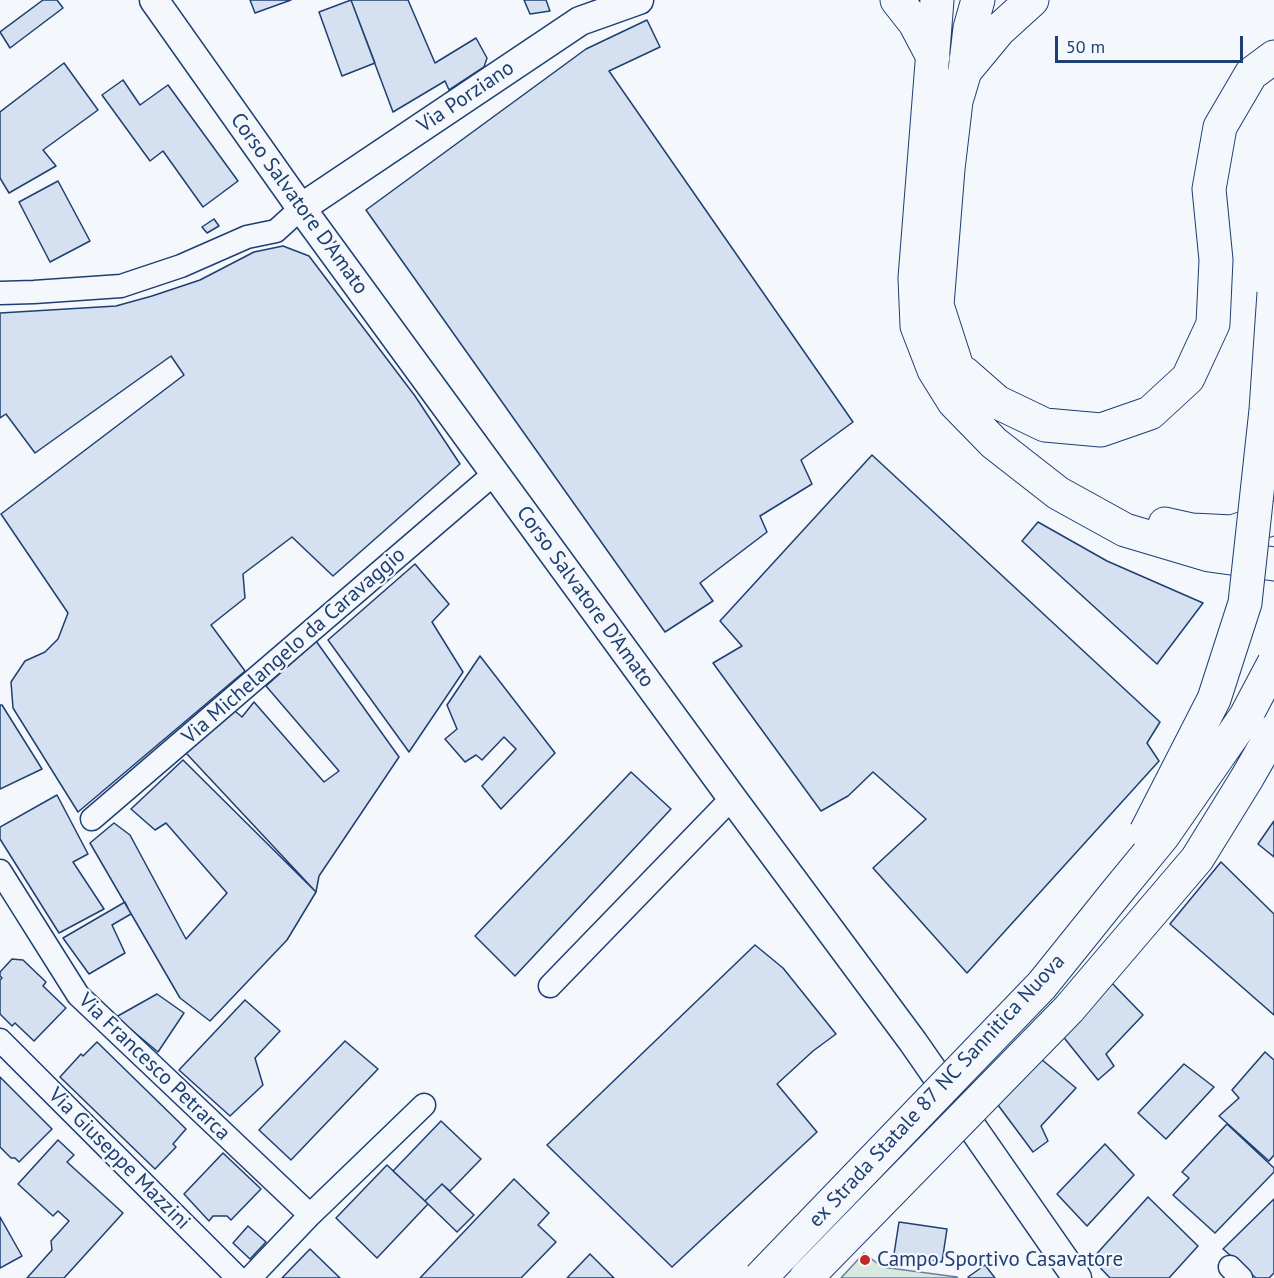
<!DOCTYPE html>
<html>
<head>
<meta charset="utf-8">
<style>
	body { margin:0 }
	#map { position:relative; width:1274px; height:1278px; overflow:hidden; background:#f4f7fb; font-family:"PT Sans",sans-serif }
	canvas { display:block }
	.scale { position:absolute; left:1055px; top:36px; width:188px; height:27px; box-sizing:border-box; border:3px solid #1d3f73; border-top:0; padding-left:8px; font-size:18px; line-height:21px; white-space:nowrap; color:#1d3f73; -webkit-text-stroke:4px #f4f7fb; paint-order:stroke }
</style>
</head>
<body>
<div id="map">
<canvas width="1274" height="1278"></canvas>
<div class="scale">50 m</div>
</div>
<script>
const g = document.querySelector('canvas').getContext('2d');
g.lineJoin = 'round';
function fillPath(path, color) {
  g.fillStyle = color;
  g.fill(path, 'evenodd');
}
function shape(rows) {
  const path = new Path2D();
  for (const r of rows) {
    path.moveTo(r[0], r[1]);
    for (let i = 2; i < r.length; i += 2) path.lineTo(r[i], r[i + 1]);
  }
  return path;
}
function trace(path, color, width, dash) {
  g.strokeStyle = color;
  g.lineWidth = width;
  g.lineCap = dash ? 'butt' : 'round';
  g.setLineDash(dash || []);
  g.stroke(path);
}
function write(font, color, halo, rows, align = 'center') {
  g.font = font + ' "PT Sans",sans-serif';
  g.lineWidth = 4.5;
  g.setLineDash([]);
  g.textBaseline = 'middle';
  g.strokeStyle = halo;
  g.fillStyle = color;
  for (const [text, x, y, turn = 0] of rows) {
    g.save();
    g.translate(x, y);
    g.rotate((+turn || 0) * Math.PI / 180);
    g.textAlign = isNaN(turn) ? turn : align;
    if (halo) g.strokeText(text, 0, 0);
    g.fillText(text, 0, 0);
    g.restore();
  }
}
const green = shape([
	[864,1253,882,1267,957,1277,958,1278,841,1278,864,1253]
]);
fillPath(green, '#d7e8df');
trace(green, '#687fa3', 1.5);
const building = shape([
	[43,0,57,0,63,8,10,48,0,32,43,0],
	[250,0,291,0,255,13,250,0],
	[351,0,408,0,435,63,476,38,487,58,484,67,449,90,445,81,393,112,351,0],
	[351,0,375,63,342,76,319,12,351,0],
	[524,0,546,0,550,11,530,14,524,0],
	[647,20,660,47,609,71,853,422,801,460,812,484,760,516,767,532,700,583,713,601,665,632,366,210,586,49,647,20],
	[64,63,98,110,43,150,56,166,9,193,0,178,0,112,64,63],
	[123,80,140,105,168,85,238,181,203,207,163,151,150,161,102,95,123,80],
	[58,181,90,241,50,262,19,202,58,181],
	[214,219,219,226,207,233,202,227,214,219],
	[283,246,309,256,415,396,460,464,333,576,292,537,243,574,245,598,211,625,245,671,78,812,13,708,11,682,25,661,45,652,58,639,68,613,1,514,184,375,171,356,35,453,6,414,0,418,0,313,116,306,152,296,200,280,254,252,283,246],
	[872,455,1160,722,1147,743,1159,761,967,973,873,868,926,819,873,772,848,796,821,811,713,663,742,646,720,621,872,455],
	[1038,522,1107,561,1203,603,1157,664,1022,541,1038,522],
	[415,564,449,604,432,622,463,672,409,752,328,640,415,564],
	[316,641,399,757,319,876,316,892,186,753,235,711,242,717,254,702,324,782,339,771,266,686,316,641],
	[480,656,555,753,501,809,482,786,516,749,504,737,482,760,476,755,465,762,445,739,457,729,447,705,480,656],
	[0,705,2,705,42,769,0,789,0,705],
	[183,760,316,892,287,940,210,1021,180,998,90,843,114,823,130,835,186,939,227,893,166,823,155,830,131,809,183,760],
	[631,772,671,809,515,976,475,936,631,772],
	[57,795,88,854,73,862,104,909,59,933,0,839,0,827,57,795],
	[1274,821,1274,857,1258,844,1274,821],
	[1221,862,1274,914,1274,1015,1170,924,1221,862],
	[125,902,131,914,112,925,125,953,89,974,63,938,125,902],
	[755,945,783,968,836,1034,813,1051,777,1084,817,1132,672,1267,547,1145,755,945],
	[12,959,23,960,46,982,43,986,66,1008,34,1041,15,1023,12,1026,0,1014,0,980,2,978,0,976,0,972,12,959],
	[1108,979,1143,1015,1106,1054,1114,1066,1098,1080,1061,1034,1108,979],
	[157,994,184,1013,158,1052,116,1017,157,994],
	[245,1000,280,1031,255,1058,263,1085,230,1116,179,1070,245,1000],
	[345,1041,378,1069,291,1160,259,1130,345,1041],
	[97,1042,186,1129,173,1144,176,1147,155,1169,60,1077,81,1054,83,1056,97,1042],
	[1265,1052,1274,1060,1274,1155,1269,1161,1219,1116,1239,1098,1232,1090,1265,1052],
	[1041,1059,1076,1088,1041,1126,1048,1141,1033,1152,998,1105,1041,1059],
	[1184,1064,1214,1087,1166,1139,1138,1113,1184,1064],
	[0,1077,52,1129,19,1162,15,1158,11,1158,0,1147,0,1077],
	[441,1121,481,1159,450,1191,442,1184,425,1201,393,1171,441,1121],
	[1227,1124,1274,1168,1274,1172,1215,1233,1173,1195,1189,1178,1182,1172,1227,1124],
	[58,1140,74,1155,67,1162,123,1213,64,1278,27,1278,52,1250,51,1241,69,1221,58,1211,53,1216,18,1184,58,1140],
	[1105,1144,1134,1175,1087,1226,1057,1194,1105,1144],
	[223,1153,261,1189,231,1220,227,1216,213,1216,209,1221,184,1194,223,1153],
	[387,1165,428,1204,377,1258,336,1218,387,1165],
	[514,1179,549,1213,538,1225,556,1242,521,1278,420,1278,514,1179],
	[442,1184,474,1215,457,1232,425,1201,442,1184],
	[1148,1197,1198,1246,1169,1278,1110,1278,1092,1259,1148,1197],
	[1274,1199,1274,1273,1269,1278,1256,1278,1223,1249,1274,1199],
	[0,1217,22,1256,0,1268,0,1217],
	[899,1222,947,1229,942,1262,894,1254,899,1222],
	[248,1226,266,1242,250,1259,233,1243,248,1226],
	[310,1249,340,1278,282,1278,310,1249],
	[590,1254,614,1278,567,1278,590,1254],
	[985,1265,995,1278,969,1278,968,1277,985,1265]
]);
fillPath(building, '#d5e0f0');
trace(building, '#1d3f73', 1.5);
const minor = shape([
	[0,293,34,292,121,286,181,266,247,237,276,231,301,208],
	[92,819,495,473],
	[0,871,78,995,310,1215],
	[550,986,732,798],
	[0,1040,238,1278],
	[1230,1267,1241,1278],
	[250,1278,310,1215,424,1105]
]);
const tertiary = shape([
	[154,0,301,208,732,798,913,1042,1077,1278],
	[301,208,580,21,639,0]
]);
const trunk = shape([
	[897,0,915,23,933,57],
	[937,0,915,278,917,326,934,370,954,402,994,443,1058,493,1125,530,1209,555,1274,564],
	[965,71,999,30,1032,0],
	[964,373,997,402,1045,425,1101,430,1150,413,1188,378,1213,324,1216,260,1209,189,1220,127,1251,74,1274,57],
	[976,400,957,367,937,305,948,169,956,101,965,71,970,28,978,0],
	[1165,524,1192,530,1232,532,1274,518]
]);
trace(minor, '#1d3f73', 25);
trace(tertiary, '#1d3f73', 31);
trace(trunk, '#1d3f73', 35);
trace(minor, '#f4f7fb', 22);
trace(tertiary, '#f4f7fb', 28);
trace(trunk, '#f4f7fb', 33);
const trunkBridge = shape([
	[1146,832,1214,699,1245,603,1266,410,1274,293],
	[760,1278,1042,985,1116,893,1162,837,1246,716,1274,663],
	[806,1278,1069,1009,1197,859,1247,778,1274,731]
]);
trace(trunkBridge, '#1d3f73', 35, []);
trace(trunkBridge, '#f4f7fb', 33);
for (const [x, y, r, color] of [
	[865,1260,6,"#c62828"]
]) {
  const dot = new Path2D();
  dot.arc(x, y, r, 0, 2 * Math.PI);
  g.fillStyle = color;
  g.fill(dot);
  trace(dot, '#f4f7fb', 2);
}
write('21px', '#1d3f73', '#f4f7fb', [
	["Via Porziano",466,97,-34],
	["Corso Salvatore D'Amato",299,204,54],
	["Corso Salvatore D'Amato",585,597,54],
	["Via Michelangelo da Caravaggio",294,646,-41],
	["Via Francesco Petrarca",154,1067,44],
	["ex Strada Statale 87 NC Sannitica Nuova",937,1091,-47],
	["Via Giuseppe Mazzini",119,1159,45]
]);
write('21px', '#1d3f73', '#f4f7fb', [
	["Campo Sportivo Casavatore",877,1260]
], 'left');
</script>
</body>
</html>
